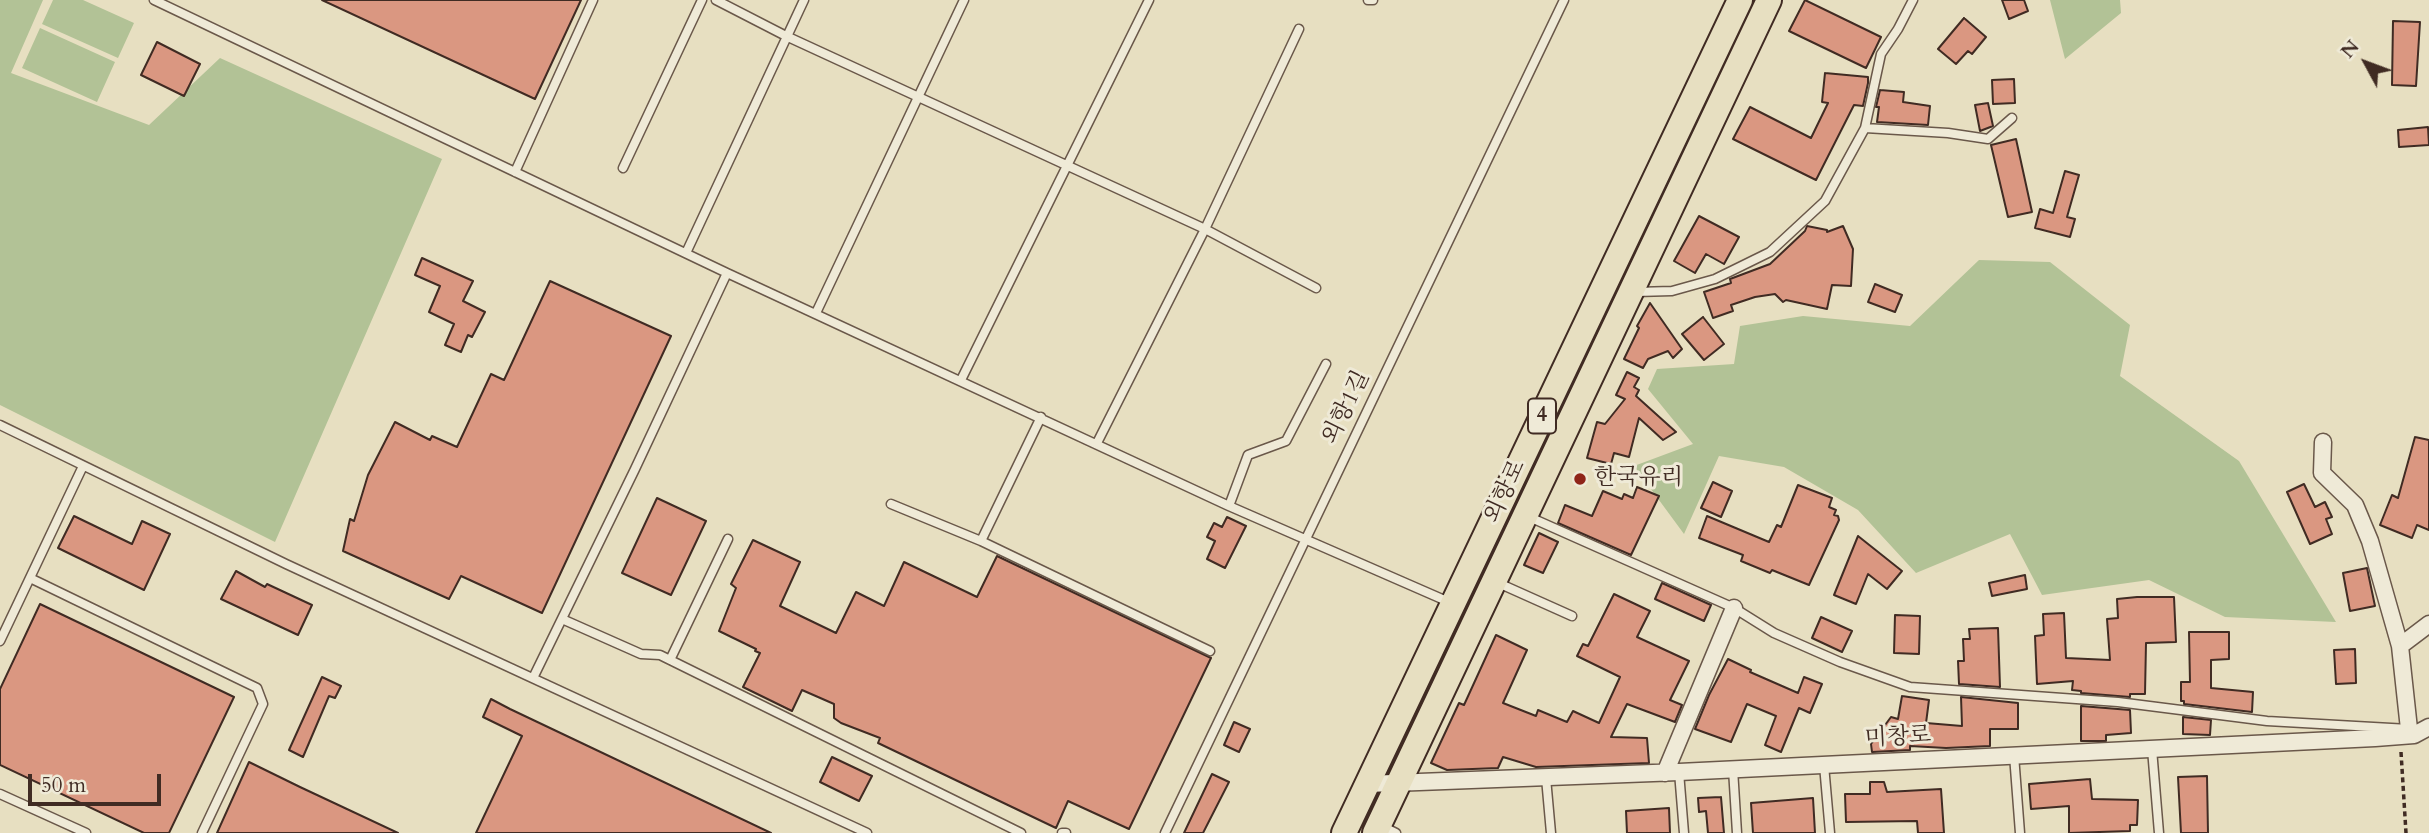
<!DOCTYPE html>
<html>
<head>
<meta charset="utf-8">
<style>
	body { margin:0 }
	#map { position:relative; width:2429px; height:833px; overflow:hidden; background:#e7dfc1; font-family:Cardo,serif }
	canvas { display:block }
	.north { position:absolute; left:2331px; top:28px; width:70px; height:70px; -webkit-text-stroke:5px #efead7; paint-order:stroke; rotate:311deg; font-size:19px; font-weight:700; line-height:28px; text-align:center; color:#402b23 }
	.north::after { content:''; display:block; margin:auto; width:24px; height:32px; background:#402b23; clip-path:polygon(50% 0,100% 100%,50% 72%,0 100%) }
	.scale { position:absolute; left:28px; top:774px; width:133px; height:32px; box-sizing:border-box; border:4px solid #402b23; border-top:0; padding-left:9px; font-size:21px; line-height:24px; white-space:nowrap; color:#402b23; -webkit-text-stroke:5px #efead7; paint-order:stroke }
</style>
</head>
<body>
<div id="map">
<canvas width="2429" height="833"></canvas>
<div class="north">N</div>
<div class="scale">50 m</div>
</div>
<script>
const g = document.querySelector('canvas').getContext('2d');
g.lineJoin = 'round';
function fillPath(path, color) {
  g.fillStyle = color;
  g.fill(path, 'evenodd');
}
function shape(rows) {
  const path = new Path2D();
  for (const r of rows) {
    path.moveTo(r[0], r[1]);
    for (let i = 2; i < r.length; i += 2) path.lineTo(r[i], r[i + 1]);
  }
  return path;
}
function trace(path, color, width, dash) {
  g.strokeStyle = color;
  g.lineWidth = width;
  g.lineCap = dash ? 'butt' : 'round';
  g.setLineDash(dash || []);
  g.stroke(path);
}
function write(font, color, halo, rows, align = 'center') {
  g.font = font + ' Cardo,"Noto Serif KR",serif';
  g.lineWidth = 6;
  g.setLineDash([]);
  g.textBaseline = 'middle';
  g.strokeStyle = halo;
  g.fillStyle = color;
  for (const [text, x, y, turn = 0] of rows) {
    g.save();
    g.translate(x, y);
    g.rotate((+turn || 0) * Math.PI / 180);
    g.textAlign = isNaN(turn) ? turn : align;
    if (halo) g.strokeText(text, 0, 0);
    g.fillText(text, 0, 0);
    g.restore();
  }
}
fillPath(shape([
	[0,0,43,0,11,73,149,125,220,58,442,159,275,542,0,405],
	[53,0,83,0,134,23,118,58,42,24],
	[2050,0,2120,0,2121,13,2065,59],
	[40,28,115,62,97,102,22,68],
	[1979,260,2050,262,2130,325,2120,376,2239,461,2336,622,2225,617,2149,580,2042,595,2010,534,1916,573,1858,510,1784,467,1719,456,1684,534,1634,466,1693,444,1648,389,1657,369,1734,364,1740,326,1803,316,1910,326]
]), '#b2c296');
const building = shape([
	[322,0,581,0,535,99,322,0],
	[1805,0,1881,37,1866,68,1789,31,1805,0],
	[2002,0,2024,0,2028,11,2009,19,2002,0],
	[1964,18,1986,37,1972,54,1968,51,1956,64,1938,49,1964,18],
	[2393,21,2420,22,2416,86,2392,85,2393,21],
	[157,42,200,64,184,96,141,75,157,42],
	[1825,73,1868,77,1868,83,1863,106,1854,105,1816,180,1733,139,1750,107,1811,138,1828,103,1822,102,1825,73],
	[2014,79,2015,103,1993,104,1992,80,2014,79],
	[1880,90,1904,92,1903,102,1930,106,1928,125,1877,122,1879,107,1876,107,1880,90],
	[1988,103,1993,126,1980,131,1975,105,1988,103],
	[2428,127,2429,145,2399,147,2398,130,2428,127],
	[2016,139,2032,212,2008,217,1991,145,2016,139],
	[2065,171,2079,175,2067,217,2075,219,2070,237,2035,228,2040,209,2053,213,2065,171],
	[1699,216,1739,237,1724,264,1706,254,1695,273,1674,261,1699,216],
	[1807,226,1827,230,1827,232,1843,226,1853,249,1851,286,1832,285,1827,309,1786,300,1783,302,1775,294,1755,297,1731,305,1733,311,1713,318,1704,292,1731,283,1730,279,1770,264,1805,231,1807,226],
	[422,258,473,281,463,301,485,312,472,337,468,335,461,352,445,345,454,324,429,312,440,286,415,275,422,258],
	[550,281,671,336,542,613,461,576,449,599,343,551,350,519,354,521,368,475,395,422,430,440,432,436,457,447,491,374,504,380,550,281],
	[1875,284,1902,295,1895,312,1868,302,1875,284],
	[1650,303,1682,349,1673,358,1668,351,1648,359,1643,368,1624,359,1639,328,1637,326,1650,303],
	[1703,317,1724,344,1704,360,1682,334,1703,317],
	[1627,372,1639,378,1634,387,1639,390,1636,396,1676,432,1663,440,1639,418,1629,457,1614,453,1611,464,1587,458,1597,422,1605,424,1625,399,1616,395,1627,372],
	[2415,437,2429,440,2429,530,2417,525,2412,538,2380,525,2392,495,2398,498,2415,437],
	[1713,482,1732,491,1721,517,1701,508,1713,482],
	[2304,484,2315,507,2325,502,2332,517,2326,519,2332,534,2310,544,2287,492,2304,484],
	[1798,485,1832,498,1829,507,1836,510,1834,515,1838,516,1839,520,1809,585,1772,570,1770,573,1741,561,1743,555,1699,538,1707,516,1769,542,1777,525,1781,527,1798,485],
	[1637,487,1659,496,1631,555,1558,523,1565,505,1592,516,1603,491,1622,499,1624,494,1633,498,1637,487],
	[657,498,706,521,671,595,622,573,657,498],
	[74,516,132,544,142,521,170,534,144,590,58,548,74,516],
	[1227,517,1246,526,1225,568,1207,559,1215,541,1207,537,1214,523,1222,527,1227,517],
	[1539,533,1558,542,1543,573,1524,565,1539,533],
	[1858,536,1902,571,1887,589,1868,574,1856,604,1834,595,1858,536],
	[753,540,800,562,780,606,836,633,856,592,884,606,904,562,977,597,997,556,1211,658,1129,829,1068,801,1056,828,878,743,880,738,841,723,834,718,834,704,802,690,792,711,743,687,760,653,755,651,756,649,719,631,736,588,731,584,753,540],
	[2367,568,2375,606,2350,611,2343,573,2367,568],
	[236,571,265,587,267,584,312,605,298,635,221,599,236,571],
	[2025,575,2027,589,1992,596,1989,583,2025,575],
	[1662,583,1711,605,1704,621,1655,599,1662,583],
	[1614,594,1650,611,1637,637,1689,661,1670,700,1682,705,1675,722,1627,704,1611,737,1647,738,1649,763,1536,767,1503,757,1498,768,1447,770,1431,763,1459,703,1464,705,1496,635,1527,650,1503,703,1536,716,1538,710,1567,722,1573,711,1599,723,1620,677,1577,656,1583,644,1588,646,1614,594],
	[2137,597,2174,597,2176,642,2146,643,2145,694,2130,694,2130,697,2081,693,2081,691,2072,690,2073,681,2037,684,2035,636,2044,635,2043,614,2064,613,2066,658,2110,660,2107,619,2118,618,2117,599,2137,597],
	[40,604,234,697,169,833,144,833,0,765,0,689,40,604],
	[1895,615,1920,616,1919,654,1894,653,1895,615],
	[1821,617,1852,631,1842,652,1812,638,1821,617],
	[1998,628,2000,687,1959,684,1958,661,1964,661,1963,639,1970,639,1969,629,1998,628],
	[2189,632,2229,632,2229,659,2211,660,2211,688,2253,692,2252,712,2184,704,2184,701,2181,701,2181,682,2190,682,2189,632],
	[2355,649,2356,683,2336,684,2334,650,2355,649],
	[1728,659,1751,670,1750,672,1798,693,1804,677,1822,684,1810,713,1799,708,1781,752,1765,745,1776,716,1747,704,1731,742,1695,729,1709,695,1728,659],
	[322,677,341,686,335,698,329,696,303,757,289,750,322,677],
	[1902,696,1929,700,1926,723,1962,726,1961,697,2018,703,2018,729,1990,729,1990,746,1946,748,1910,746,1910,750,1872,752,1871,744,1891,717,1898,719,1902,696],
	[491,699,510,709,771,833,476,833,522,736,483,717,491,699],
	[2081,706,2130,710,2131,733,2106,735,2106,741,2081,741,2081,706],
	[2183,717,2211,720,2210,735,2183,734,2183,717],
	[1234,722,1250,729,1239,752,1224,745,1234,722],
	[832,757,872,776,859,801,820,782,832,757],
	[249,762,300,787,398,833,217,833,249,762],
	[1212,774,1229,782,1203,833,1184,833,1212,774],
	[2207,776,2208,833,2181,833,2178,777,2207,776],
	[2090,779,2092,799,2138,800,2137,825,2130,825,2130,831,2069,833,2069,806,2031,809,2029,784,2090,779],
	[1870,782,1884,782,1887,792,1941,789,1944,833,1918,833,1917,821,1846,822,1845,794,1870,794,1870,782],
	[1721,797,1724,833,1708,833,1706,811,1699,812,1698,798,1721,797],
	[1813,798,1815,833,1753,833,1751,803,1813,798],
	[1669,808,1670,833,1627,833,1626,811,1669,808]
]);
fillPath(building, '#da9781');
trace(building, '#402b23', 2);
const lane = shape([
	[154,0,727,273,1229,506,1449,602],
	[716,0,786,36,1205,229,1299,29],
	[1368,0,1373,0],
	[1865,128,1948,133,1988,139,2012,118],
	[623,168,702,0],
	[515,172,593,0],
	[686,253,804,0],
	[1636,292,1672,291,1715,279,1770,252,1825,201,1865,128,1881,54,1898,29,1913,0],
	[816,313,964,0],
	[961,380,1149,0],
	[1041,417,981,541,1210,651],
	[0,425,286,564,867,833],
	[1097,443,1205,229,1316,288],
	[891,504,981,541],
	[1229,506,1248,455,1286,441,1326,364],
	[1527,516,1734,608,1774,633,1840,662,1910,687,2118,702,2267,721,2409,729],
	[30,578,257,688,263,704,202,833],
	[1496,582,1572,616],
	[562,619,641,654,660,655,1021,833],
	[0,641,83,466],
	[670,660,728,539],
	[533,678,635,469,727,273],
	[2152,749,2159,833],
	[2014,755,2020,833],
	[1824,765,1830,833],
	[1733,769,1737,833],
	[1679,772,1684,833],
	[1546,778,1551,833],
	[0,794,86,833],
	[1382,826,1396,833],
	[1062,833,1066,833],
	[1165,833,1564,0]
]);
const street = shape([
	[2323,442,2322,473,2355,505,2370,541,2400,646,2409,729],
	[2400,646,2429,624],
	[1665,773,1734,608],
	[1367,784,1679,772,2375,738,2414,735,2429,727]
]);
const primary = shape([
	[1344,833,1740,0],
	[1375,833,1769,0]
]);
trace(lane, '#6a584a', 11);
trace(street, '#6a584a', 19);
trace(primary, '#402b23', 28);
trace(shape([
	[2401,752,2406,833]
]), '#402b23', 3.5, [5, 3.5]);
trace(lane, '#efead7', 8);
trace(street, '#efead7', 16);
trace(primary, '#e7dfc1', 24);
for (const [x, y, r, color] of [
	[1580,479,7,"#8f2418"]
]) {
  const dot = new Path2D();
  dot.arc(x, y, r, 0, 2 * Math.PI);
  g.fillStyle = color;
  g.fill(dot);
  trace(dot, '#efead7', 2.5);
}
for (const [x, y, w] of [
	[1542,416,28]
]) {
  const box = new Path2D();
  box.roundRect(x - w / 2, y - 17.5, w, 35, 5);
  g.fillStyle = '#efead7';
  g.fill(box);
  trace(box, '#402b23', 2);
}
write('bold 21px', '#402b23', null, [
	["4",1542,416]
]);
write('23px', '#402b23', '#efead7', [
	["외항1길",1347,408,-64],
	["외항로",1506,492,-65],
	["미창로",1898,738,-3]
]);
write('23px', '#402b23', '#efead7', [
	["한국유리",1594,479]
], 'left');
</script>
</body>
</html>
